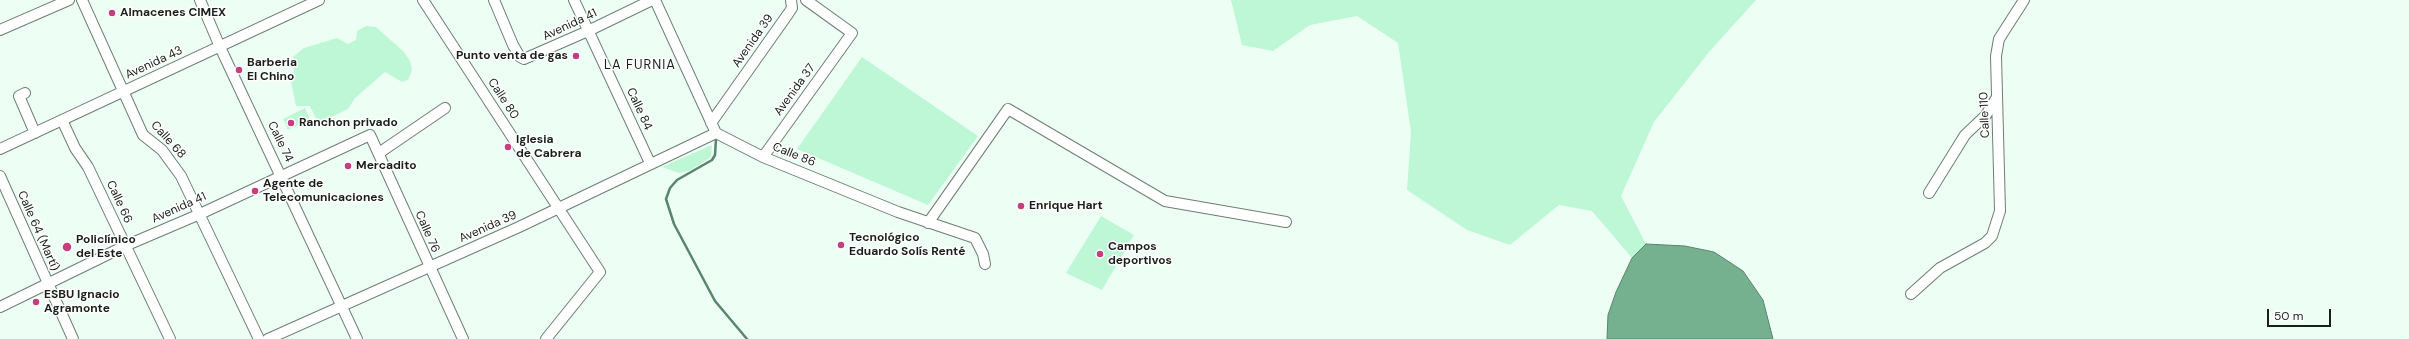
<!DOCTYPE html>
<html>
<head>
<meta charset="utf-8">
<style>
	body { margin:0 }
	#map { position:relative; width:2409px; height:339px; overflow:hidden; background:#edfff4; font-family:"DM Sans",sans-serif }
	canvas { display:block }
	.scale { position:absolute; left:2267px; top:309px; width:64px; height:18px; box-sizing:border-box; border:2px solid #191f1b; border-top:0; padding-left:5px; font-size:12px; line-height:14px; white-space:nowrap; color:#191f1b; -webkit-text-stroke:3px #fff; paint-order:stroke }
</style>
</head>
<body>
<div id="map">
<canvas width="2409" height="339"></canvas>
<div class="scale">50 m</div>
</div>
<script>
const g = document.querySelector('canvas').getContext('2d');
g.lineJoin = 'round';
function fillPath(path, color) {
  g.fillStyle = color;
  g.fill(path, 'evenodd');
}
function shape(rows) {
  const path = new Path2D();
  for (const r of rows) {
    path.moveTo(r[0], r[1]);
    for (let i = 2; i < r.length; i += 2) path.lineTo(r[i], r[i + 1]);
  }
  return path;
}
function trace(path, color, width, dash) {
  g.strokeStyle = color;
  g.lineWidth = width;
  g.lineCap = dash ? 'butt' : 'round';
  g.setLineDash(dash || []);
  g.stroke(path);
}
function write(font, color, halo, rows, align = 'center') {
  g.font = font + ' "DM Sans",sans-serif';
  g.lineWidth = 3;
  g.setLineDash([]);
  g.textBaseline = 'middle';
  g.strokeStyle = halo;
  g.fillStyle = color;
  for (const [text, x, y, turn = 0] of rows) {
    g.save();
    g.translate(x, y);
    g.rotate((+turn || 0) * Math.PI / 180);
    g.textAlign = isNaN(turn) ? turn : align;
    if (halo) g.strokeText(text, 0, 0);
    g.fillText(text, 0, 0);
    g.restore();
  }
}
fillPath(shape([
	[1231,0,1756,0,1709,52,1654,122,1621,196,1646,244,1632,258,1592,211,1559,205,1510,245,1467,230,1407,190,1411,132,1398,43,1357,16,1310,25,1273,51,1242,45],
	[366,26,376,27,404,52,410,61,412,70,408,80,402,82,385,72,355,98,348,109,329,118,317,121,310,106,296,106,291,82,295,66,293,57,304,48,337,38,348,44,356,40,357,31],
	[862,57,978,136,928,205,797,149],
	[305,108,310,119,288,130,283,119],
	[712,145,711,157,691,170,679,173,662,167],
	[1101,216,1134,235,1102,290,1066,273]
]), '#bef7d5');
const water = shape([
	[1646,244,1685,246,1714,252,1743,271,1763,300,1773,339,1607,339,1608,315,1616,292,1632,258,1646,244]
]);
fillPath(water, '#75b18e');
trace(water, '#59856c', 1);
trace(shape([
	[716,139,715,155,712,160,677,180,670,188,666,199,674,224,715,301,747,339]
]), '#59856c', 2.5);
const street = shape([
	[82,0,143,135,162,150,181,176,259,339],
	[200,0,220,47,357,339],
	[423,0,600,272,546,339],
	[494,0,513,45,520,57,524,59,588,31,652,0],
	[574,0,650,163],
	[655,0,716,133,763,157,898,212,975,238,983,254,985,264],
	[0,30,69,0],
	[25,93,19,96,35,133],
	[62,120,75,148,88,167,170,339],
	[711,123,788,14,792,8,791,0],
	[0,149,319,0],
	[379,153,445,108],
	[763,157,852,33,806,0],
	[0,176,73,339],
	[1929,193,1965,135,1986,115,1997,97],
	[928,223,1008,109,1165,201,1286,222],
	[1911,294,1940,268,1985,243,1992,236,2000,211,1996,56,1999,39,2024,0],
	[0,307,125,246,200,214,370,135,463,339],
	[268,339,519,227,716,133]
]);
trace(street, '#6e7e74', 12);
trace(street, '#fff', 10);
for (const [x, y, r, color] of [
	[112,13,4,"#c53e7d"],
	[576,56,4,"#c53e7d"],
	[239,70,4,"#c53e7d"],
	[291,123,4,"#c53e7d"],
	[508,147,4,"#c53e7d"],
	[348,166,4,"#c53e7d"],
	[255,191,4,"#c53e7d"],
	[1021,206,4,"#c53e7d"],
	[841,245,4,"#c53e7d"],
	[67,247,5,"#c53e7d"],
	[1100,254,4,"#c53e7d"],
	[36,302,4,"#c53e7d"]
]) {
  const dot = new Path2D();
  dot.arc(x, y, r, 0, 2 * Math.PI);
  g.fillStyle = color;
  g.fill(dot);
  trace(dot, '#fff', 1.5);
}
write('bold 12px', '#191f1b', '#fff', [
	["Almacenes CIMEX",120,13],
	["Punto venta de gas",568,56,"right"],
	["Barberia",247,63],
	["El Chino",247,77],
	["Ranchon privado",299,123],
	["Iglesia",516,140],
	["de Cabrera",516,154],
	["Mercadito",356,166],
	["Agente de",263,184],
	["Telecomunicaciones",263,198],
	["Enrique Hart",1029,206],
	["Tecnológico",849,238],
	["Eduardo Solís Renté",849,252],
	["Policlínico",76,240],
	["del Este",76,254],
	["Campos",1108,247],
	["deportivos",1108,261],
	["ESBU Ignacio",44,295],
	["Agramonte",44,309]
], 'left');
write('12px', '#191f1b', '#fff', [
	["Avenida 41",570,25,-25],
	["Avenida 39",753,41,-55],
	["Avenida 43",154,63,-25],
	["Avenida 37",795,90,-54],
	["Calle 80",503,99,57],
	["Calle 84",639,109,65],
	["Calle 110",1985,115,-92],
	["Calle 68",168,140,48],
	["Calle 74",280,142,64],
	["Calle 86",794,155,22],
	["Calle 66",119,202,65],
	["Avenida 41",179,208,-24],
	["Avenida 39",488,227,-24],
	["Calle 64 (Martí)",38,231,66],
	["Calle 76",427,232,66]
]);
g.letterSpacing = '1px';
write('13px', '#191f1b', '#fff', [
	["LA FURNIA",640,66]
]);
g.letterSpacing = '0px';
</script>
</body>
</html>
